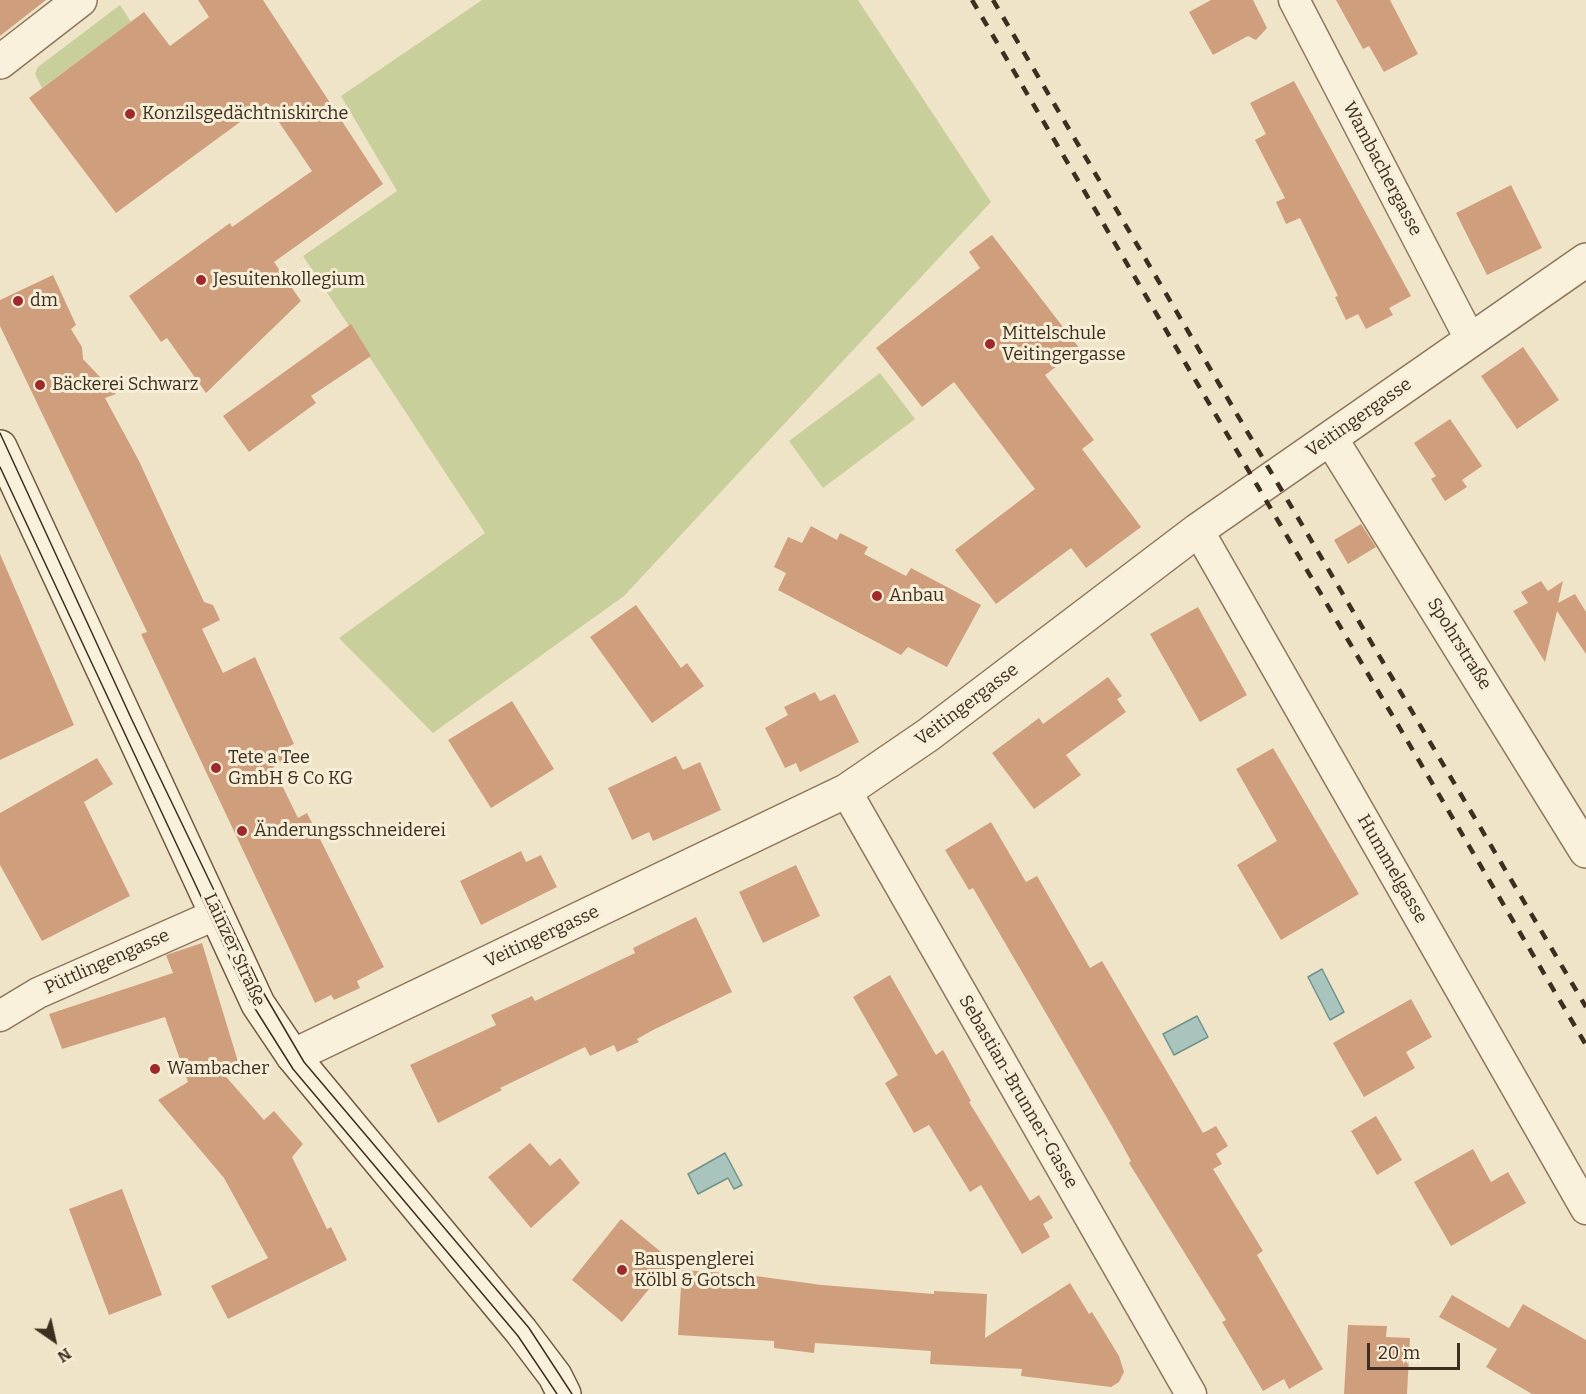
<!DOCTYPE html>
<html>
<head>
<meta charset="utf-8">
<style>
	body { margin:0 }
	#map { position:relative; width:1586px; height:1394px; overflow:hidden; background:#f0e4c8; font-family:Bitter,serif }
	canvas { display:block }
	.north { position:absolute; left:24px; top:1310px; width:60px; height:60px; -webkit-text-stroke:4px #f7eed8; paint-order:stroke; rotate:146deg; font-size:16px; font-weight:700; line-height:24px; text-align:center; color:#3d2e20 }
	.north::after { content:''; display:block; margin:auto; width:21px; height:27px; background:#3d2e20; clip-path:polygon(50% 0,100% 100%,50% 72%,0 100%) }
	.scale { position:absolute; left:1367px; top:1343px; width:93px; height:27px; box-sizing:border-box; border:3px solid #3d2e20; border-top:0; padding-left:8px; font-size:18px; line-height:21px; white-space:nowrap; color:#3d2e20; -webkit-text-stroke:4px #f7eed8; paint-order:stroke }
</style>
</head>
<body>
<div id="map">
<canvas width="1586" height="1394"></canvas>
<div class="north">N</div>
<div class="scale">20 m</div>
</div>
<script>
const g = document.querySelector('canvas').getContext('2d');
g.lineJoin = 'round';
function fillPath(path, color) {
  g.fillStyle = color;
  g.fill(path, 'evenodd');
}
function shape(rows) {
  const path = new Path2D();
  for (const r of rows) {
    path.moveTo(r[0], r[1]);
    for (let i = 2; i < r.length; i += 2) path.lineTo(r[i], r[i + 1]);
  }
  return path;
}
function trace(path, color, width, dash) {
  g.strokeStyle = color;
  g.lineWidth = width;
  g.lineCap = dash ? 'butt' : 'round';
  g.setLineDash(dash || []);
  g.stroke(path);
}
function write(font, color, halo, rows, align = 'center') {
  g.font = font + ' Bitter,serif';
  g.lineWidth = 6;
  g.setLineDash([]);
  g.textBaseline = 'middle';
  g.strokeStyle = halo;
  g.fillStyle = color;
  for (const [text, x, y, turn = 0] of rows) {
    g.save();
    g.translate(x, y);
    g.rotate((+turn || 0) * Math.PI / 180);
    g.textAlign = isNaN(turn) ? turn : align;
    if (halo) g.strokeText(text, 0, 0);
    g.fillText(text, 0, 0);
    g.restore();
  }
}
fillPath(shape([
	[482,0,858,0,991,202,624,596,433,733,339,638,485,533,303,256,397,191,341,96],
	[120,5,131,22,42,88,35,74,38,67],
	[880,373,915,419,823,488,789,441]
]), '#c9cf9b');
const water = shape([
	[1322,969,1344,1012,1330,1020,1308,977,1322,969],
	[1197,1016,1208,1037,1174,1055,1163,1034,1197,1016],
	[725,1153,742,1185,734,1189,728,1178,698,1194,688,1174,725,1153]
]);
fillPath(water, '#a9c4bc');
trace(water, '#6f938a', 1.5);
fillPath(shape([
	[0,0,46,0,0,36],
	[198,0,263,0,383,184,274,262,301,301,206,393,167,338,161,342,129,296,230,223,232,227,312,171,266,103,116,213,29,98,144,12,170,46,209,17],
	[1211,0,1253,0,1267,28,1256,40,1248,36,1213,55,1189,12],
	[1336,0,1390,0,1418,54,1384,72,1369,46,1363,49],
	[1294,81,1411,296,1389,308,1393,315,1366,329,1358,314,1346,320,1335,297,1338,296,1300,218,1286,224,1276,202,1285,198,1255,140,1266,134,1250,103],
	[1511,185,1542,248,1487,275,1456,213],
	[992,235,1080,349,1045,375,1094,440,1082,449,1141,527,1086,568,1071,548,996,604,955,550,1035,489,954,382,922,407,876,348,980,268,969,252],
	[53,275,76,325,71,329,82,347,83,359,116,394,105,398,139,461,204,602,213,605,220,620,202,629,223,673,255,657,294,744,281,750,286,761,273,767,298,818,307,813,384,967,357,981,360,988,334,1000,331,995,315,1003,141,634,147,632,0,326,0,300],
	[351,324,371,356,311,396,316,403,249,452,223,416],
	[1523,347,1559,400,1517,429,1481,376],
	[1450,419,1482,466,1462,480,1467,487,1445,501,1431,479,1436,476,1414,443],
	[1361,524,1376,547,1348,564,1334,540],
	[811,526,837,540,840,533,868,547,864,554,906,576,911,568,981,605,947,667,908,647,901,655,778,590,786,573,774,567,788,537,802,543],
	[0,554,74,725,0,760],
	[1541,581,1548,591,1563,581,1558,603,1575,594,1586,612,1586,654,1557,611,1545,662,1513,611,1528,603,1521,592],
	[636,605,681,668,687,663,704,686,652,723,590,637],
	[1198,607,1247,695,1200,722,1150,634],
	[1108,677,1122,696,1117,699,1126,712,1066,755,1081,775,1034,809,992,753,1039,718,1043,724],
	[815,692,820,701,835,694,859,742,800,772,796,763,785,768,765,728,788,715,784,707],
	[512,701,554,769,491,808,448,740],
	[1273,748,1359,894,1281,940,1237,865,1277,841,1236,769],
	[676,756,683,770,700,762,721,810,653,841,649,832,632,840,608,788],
	[97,758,113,784,84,802,130,896,42,941,0,865,0,813],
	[991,822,1026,882,1037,876,1090,968,1102,961,1203,1133,1216,1126,1228,1146,1216,1154,1222,1164,1213,1169,1263,1251,1257,1255,1323,1369,1289,1389,1284,1379,1263,1391,1222,1322,1226,1320,1129,1163,1131,1161,1114,1130,973,888,969,890,945,850],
	[521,851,526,862,541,855,557,887,481,925,460,881],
	[796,865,820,916,763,943,739,892],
	[696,917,732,992,653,1030,637,1039,639,1042,617,1052,614,1045,590,1056,585,1047,500,1088,502,1090,438,1123,410,1065,496,1025,491,1015,532,996,535,1001,635,953,633,948],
	[202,943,239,1065,221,1071,264,1120,274,1111,303,1144,292,1157,327,1229,331,1227,347,1260,228,1319,211,1286,268,1258,224,1178,158,1100,188,1082,165,1017,62,1049,49,1014,173,973,166,955],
	[890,975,936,1055,943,1050,971,1101,969,1102,1030,1201,1039,1195,1053,1218,1043,1224,1050,1237,1022,1254,981,1185,970,1192,929,1125,914,1133,885,1083,898,1075,853,997],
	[1411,999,1432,1037,1406,1052,1415,1068,1364,1097,1333,1043],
	[1376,1116,1402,1160,1377,1175,1351,1131],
	[530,1143,550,1166,560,1158,580,1183,531,1228,488,1177],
	[1473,1149,1491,1182,1508,1172,1526,1203,1451,1246,1414,1182],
	[122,1189,162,1295,109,1315,69,1209],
	[621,1219,672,1261,622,1322,572,1280],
	[682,1270,741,1274,822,1285,934,1294,934,1291,987,1294,985,1338,1070,1283,1089,1314,1092,1312,1119,1356,1124,1372,1119,1382,1111,1387,1021,1376,1022,1369,930,1364,931,1351,815,1343,814,1353,774,1348,774,1341,678,1335],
	[1452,1295,1509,1328,1523,1304,1586,1340,1586,1394,1532,1394,1486,1367,1497,1349,1439,1317],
	[1348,1325,1387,1326,1386,1337,1410,1338,1407,1394,1344,1394]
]), '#cf9f7d');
const minor = shape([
	[1294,0,1470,339],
	[1198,530,1586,1209],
	[846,791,1191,1394],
	[0,1016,38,993,217,914]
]);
const tertiary = shape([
	[0,62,80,0],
	[1331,439,1586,851],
	[293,1056,846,791,928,735,1198,530,1586,260]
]);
const secondary = shape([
	[0,447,258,1004,293,1056,521,1331,555,1376,564,1394]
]);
trace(minor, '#8d765c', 33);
trace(tertiary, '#8d765c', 36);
trace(secondary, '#6f573f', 36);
trace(minor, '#faf1dc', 30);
trace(tertiary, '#faf1dc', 33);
trace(secondary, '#faf1dc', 33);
trace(shape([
	[0,433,132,720,263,992,304,1062,529,1328,572,1394],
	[0,467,249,999,293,1069,518,1336,557,1394]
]), '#3d2e20', 1.5);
trace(shape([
	[972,0,1586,1045],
	[993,0,1586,1007]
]), '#3d2e20', 4.5, [10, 10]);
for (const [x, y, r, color] of [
	[130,114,6,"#9e2a2b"],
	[201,280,6,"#9e2a2b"],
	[18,301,6,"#9e2a2b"],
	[990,344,6,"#9e2a2b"],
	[40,385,6,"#9e2a2b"],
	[877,596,6,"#9e2a2b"],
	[216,768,6,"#9e2a2b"],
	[242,831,6,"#9e2a2b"],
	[155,1069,6,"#9e2a2b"],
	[622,1270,6,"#9e2a2b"]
]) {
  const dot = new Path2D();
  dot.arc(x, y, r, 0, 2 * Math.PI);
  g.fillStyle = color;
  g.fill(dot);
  trace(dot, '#f7eed8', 2);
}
write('18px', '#3d2e20', '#f7eed8', [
	["Konzilsgedächtniskirche",142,114],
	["Jesuitenkollegium",213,280],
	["dm",30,301],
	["Mittelschule",1002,334],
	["Veitingergasse",1002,355],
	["Bäckerei Schwarz",52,385],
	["Anbau",889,596],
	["Tete a Tee",228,758],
	["GmbH & Co KG",228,779],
	["Änderungsschneiderei",254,831],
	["Wambacher",167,1069],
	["Bauspenglerei",634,1260],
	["Kölbl & Gotsch",634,1281]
], 'left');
write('18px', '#3d2e20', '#f7eed8', [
	["Wambachergasse",1382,169,62],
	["Veitingergasse",1359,418,-35],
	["Spohrstraße",1459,644,58],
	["Veitingergasse",967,705,-37],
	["Hummelgasse",1392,869,60],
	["Veitingergasse",542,937,-25],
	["Lainzer Straße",234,950,65],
	["Püttlingengasse",107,962,-24],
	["Sebastian-Brunner-Gasse",1018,1092,60]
]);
</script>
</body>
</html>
